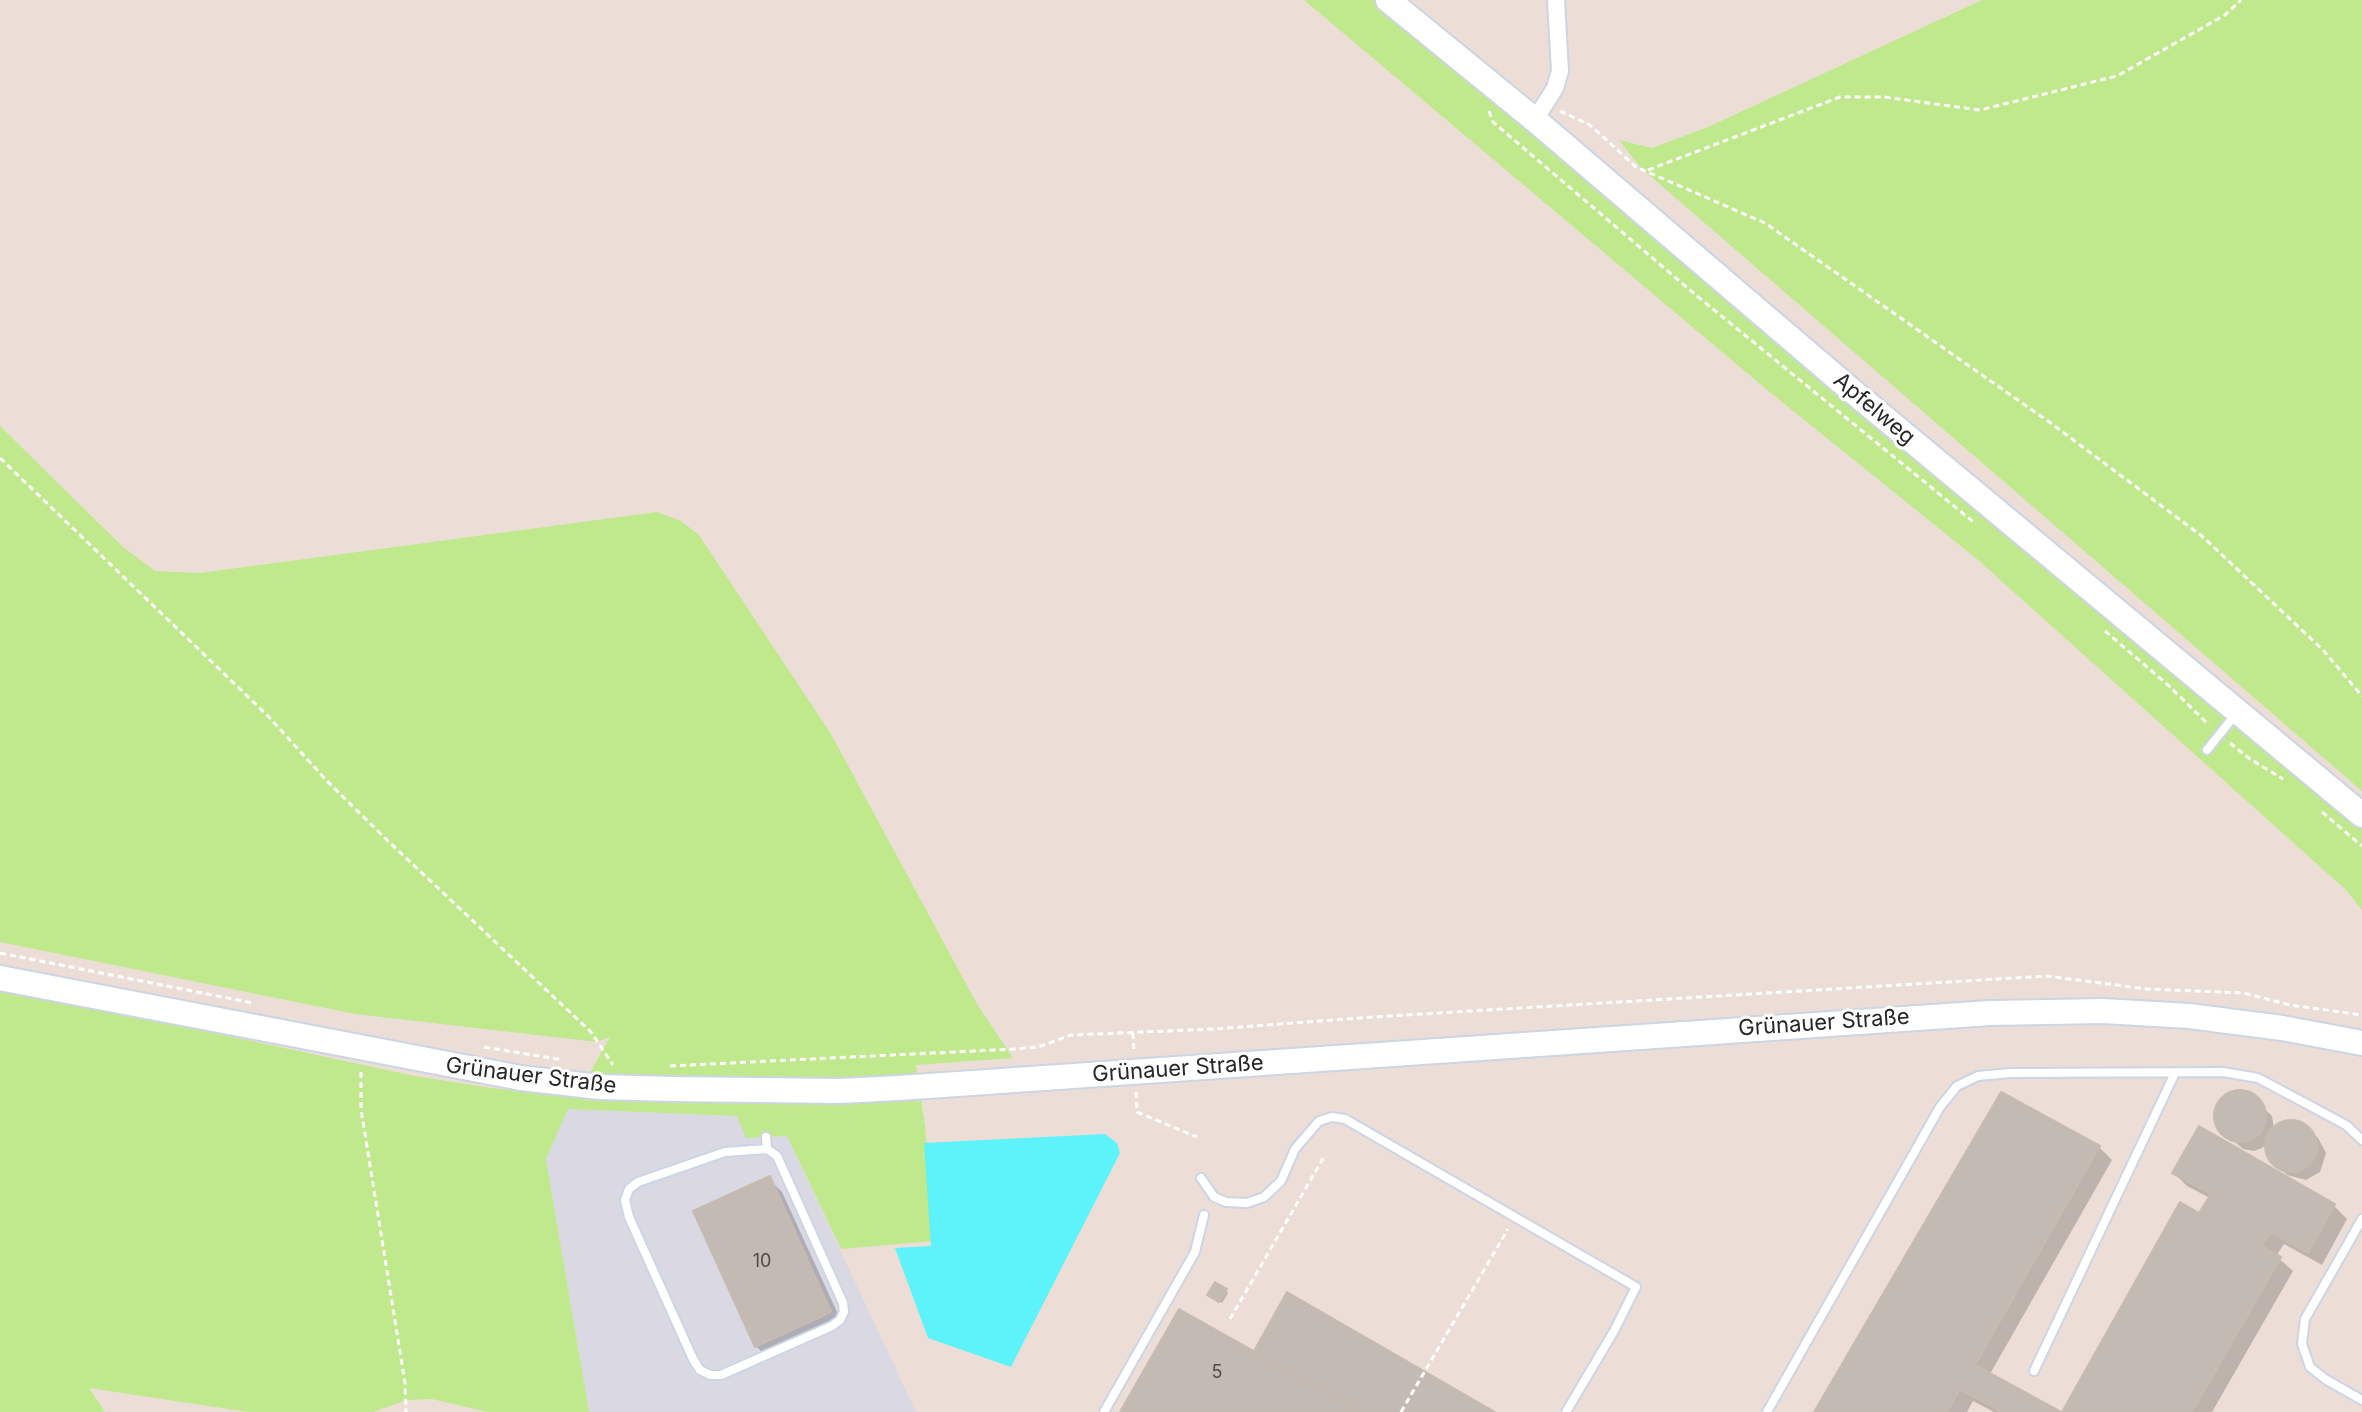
<!DOCTYPE html>
<html>
<head>
<meta charset="utf-8">
<style>
	body { margin:0 }
	canvas { display:block; background:#ecded7 }
</style>
</head>
<body>
<canvas width="2362" height="1412"></canvas>
<script>
const g = document.querySelector('canvas').getContext('2d');
g.lineJoin = 'round';
function fillPath(path, color) {
  g.fillStyle = color;
  g.fill(path, 'evenodd');
}
function shape(rows) {
  const path = new Path2D();
  for (const r of rows) {
    if (r.length === 3) {
      path.moveTo(r[0] + r[2], r[1]);
      path.arc(r[0], r[1], r[2], 0, 2 * Math.PI);
      continue;
    }
    path.moveTo(r[0], r[1]);
    for (let i = 2; i < r.length; i += 2) path.lineTo(r[i], r[i + 1]);
  }
  return path;
}
function trace(path, color, width, dash) {
  g.strokeStyle = color;
  g.lineWidth = width;
  g.lineCap = dash ? 'butt' : 'round';
  g.setLineDash(dash || []);
  g.stroke(path);
}
function write(font, color, halo, rows, align = 'center') {
  g.font = font + ' Inter,sans-serif';
  g.lineWidth = 6;
  g.setLineDash([]);
  g.textBaseline = 'middle';
  g.strokeStyle = halo;
  g.fillStyle = color;
  for (const [text, x, y, turn = 0] of rows) {
    g.save();
    g.translate(x, y);
    g.rotate((+turn || 0) * Math.PI / 180);
    g.textAlign = isNaN(turn) ? turn : align;
    if (halo) g.strokeText(text, 0, 0);
    g.fillText(text, 0, 0);
    g.restore();
  }
}
fillPath(shape([
	[568,1109,737,1116,787,1136,916,1412,589,1412,546,1159]
]), '#dad9e3');
fillPath(shape([
	[1304,0,1374,0,1531,127,2362,827,2362,910,2346,890,1978,560,1766,389],
	[1982,0,2362,0,2362,791,1641,168,1619,140,1652,148,1708,127],
	[0,426,123,547,155,571,200,573,657,512,681,521,699,535,831,734,977,1004,1013,1058,916,1065,925,1126,934,1241,841,1249,787,1136,746,1138,737,1116,568,1109,546,1159,589,1412,487,1412,432,1399,407,1400,373,1412,248,1412,89,1388,105,1412,0,1412,0,992,74,1003,415,1076,498,1089,578,1094,610,1037,597,1042,355,1014,0,942]
]), '#c0e98d');
fillPath(shape([
	[1105,1134,1117,1143,1120,1153,1011,1367,928,1338,895,1248,931,1246,924,1143]
]), '#5ef2fa');
fillPath(shape([
	[2247,1093,2272,1116,2274,1128,2290,1121,2308,1128,2318,1138,2326,1153,2320,1172,2306,1180,2287,1175,2271,1158,2268,1142,2262,1148,2254,1151,2243,1149,2219,1128,2216,1112,2224,1098,2230,1094],
	[2099,1147,2112,1160,1990,1374,2057,1412,1994,1412,1973,1401,1967,1412,1816,1412],
	[2174,1173,2334,1206,2347,1219,2322,1265,2284,1244,2276,1256,2293,1271,2212,1412,2065,1412,2210,1198,2187,1186],
	[769,1179,782,1192,843,1325,769,1359,756,1346],
	[1226,1290,1228,1293,1222,1303,1212,1297]
]), '#0003');
const building = shape([
	[2240,1116,26],
	[2001,1092,2100,1146,1975,1365,2061,1412,2001,1412,1960,1389,1947,1412,1814,1412,2001,1092],
	[2291,1146,26],
	[2199,1126,2335,1204,2308,1253,2271,1232,2261,1246,2281,1257,2192,1412,2062,1412,2180,1202,2199,1213,2211,1194,2172,1173,2199,1126],
	[770,1176,831,1312,755,1347,693,1211,770,1176],
	[1215,1282,1227,1289,1219,1302,1207,1295,1215,1282],
	[1287,1292,1495,1412,1361,1412,1254,1351,1287,1292],
	[1179,1309,1332,1395,1361,1412,1120,1412,1179,1309]
]);
fillPath(building, '#c3bab3');
trace(building, '#c7bab1', 2);
const lane = shape([
	[2207,750,2235,715],
	[766,1137,767,1149,777,1156,843,1303,844,1312,840,1320,832,1326,721,1375,710,1375,700,1370,693,1359,629,1217,625,1200,629,1189,638,1182,725,1152,767,1149],
	[1201,1178,1214,1197,1226,1202,1247,1203,1264,1197,1281,1181,1295,1149,1319,1121,1332,1117,1345,1119,1636,1287,1614,1331,1566,1412],
	[2362,1219,2305,1319,2302,1344,2310,1367,2325,1379,2362,1400],
	[2034,1371,2175,1073],
	[1104,1412,1195,1252,1204,1215],
	[1767,1412,1940,1107,1957,1086,1978,1076,2010,1073,2223,1072,2258,1078,2346,1125,2362,1140]
]);
const street = shape([
	[1535,120,1555,88,1560,71,1556,0]
]);
const secondary = shape([
	[1388,0,1535,120,1851,390,2362,815],
	[0,978,521,1078,600,1087,672,1089,840,1091,899,1088,1990,1013,2103,1011,2189,1016,2282,1028,2362,1043]
]);
trace(lane, '#ccd5e3', 12);
trace(street, '#ccd5e3', 20);
trace(secondary, '#ccd5e3', 28);
trace(shape([
	[1489,111,1493,122,1697,296,1976,524],
	[1560,111,1590,125,1636,167,1765,223,2052,424,2203,537,2323,650,2362,696],
	[1648,170,1840,97,1884,97,1980,110,2117,76,2225,15,2241,0],
	[0,458,268,716,327,781,388,841,591,1032,613,1065],
	[2105,631,2168,685,2209,725],
	[2230,743,2250,759,2283,779],
	[2322,812,2362,846],
	[0,953,253,1003],
	[1133,1033,1134,1053],
	[484,1047,563,1060],
	[670,1066,1014,1049,1038,1047,1071,1035,1214,1029,1373,1017,2047,976,2147,989,2244,993,2290,1005,2362,1015],
	[361,1072,361,1109,405,1383,406,1412],
	[1136,1092,1137,1112,1197,1137],
	[1230,1319,1325,1155],
	[1401,1412,1508,1229]
]), '#fff', 3, [6, 4]);
trace(lane, '#fff', 8);
trace(street, '#fff', 16);
trace(secondary, '#fff', 24);
write('18px', '#4e4c4a', null, [
	["10",762,1262],
	["5",1217,1373]
]);
write('22px', '#272727', '#fff', [
	["Apfelweg",1874,409,40],
	["Grünauer Straße",1824,1023,-4],
	["Grünauer Straße",1178,1069,-4],
	["Grünauer Straße",531,1076,7]
]);
</script>
</body>
</html>
